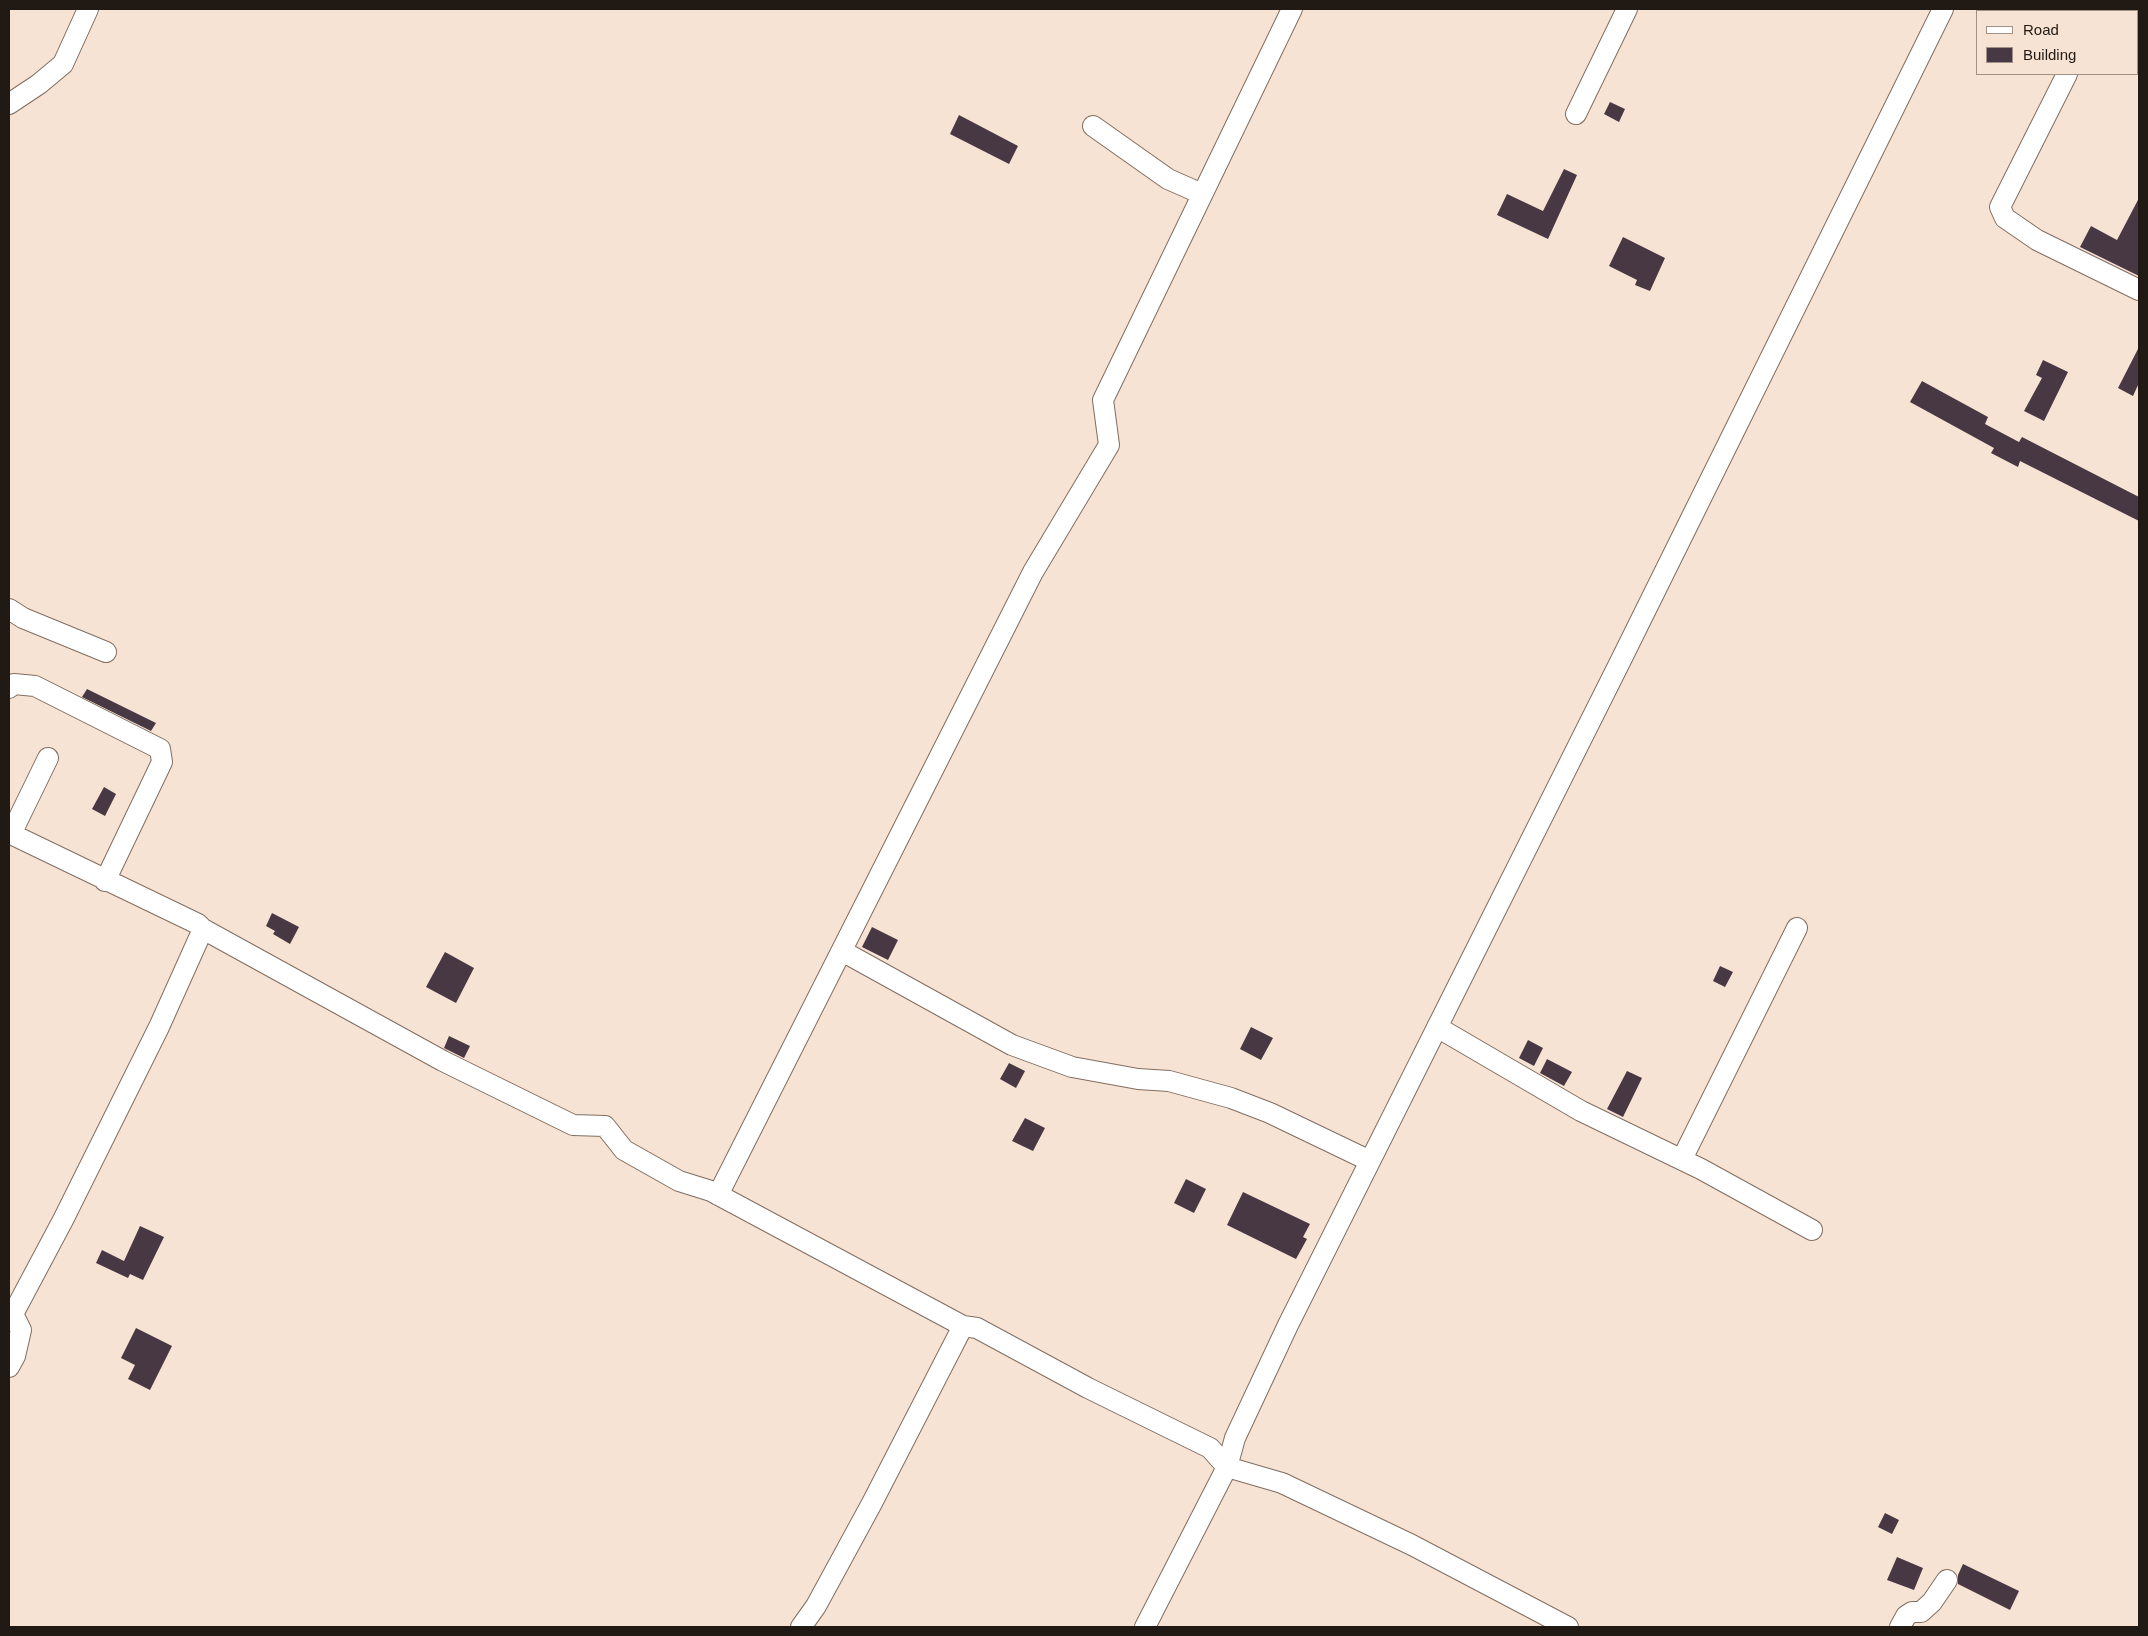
<!DOCTYPE html>
<html>
<head>
<meta charset="utf-8">
<style>
	body { margin:0 }
	#map { position:relative; width:2148px; height:1636px; overflow:hidden; background:#f7e3d3; font-family:Arial,sans-serif }
	canvas { display:block }
	.frame { position:absolute; inset:0; border:10px solid #201914; pointer-events:none }
	.legend { position:absolute; left:1976px; top:10px; width:162px; height:65px; box-sizing:border-box; background:#f7e3d3; border:1px solid #a19287; margin:0; padding:6px 9px; list-style:none; font-size:15px; color:#201914 }
	.legend li { display:flex; align-items:center; gap:10px; height:25px }
	.legend b { width:25px; border:1px solid #a19287 }
</style>
</head>
<body>
<div id="map">
<canvas width="2148" height="1636"></canvas>
<div class="frame"></div>
<ul class="legend">
<li><b style="height:6px;background:#fff"></b>Road</li>
<li><b style="height:14px;background:#483844"></b>Building</li>
</ul>
</div>
<script>
const g = document.querySelector('canvas').getContext('2d');
g.lineJoin = 'round';
function fillPath(path, color) {
  g.fillStyle = color;
  g.fill(path, 'evenodd');
}
function shape(rows) {
  const path = new Path2D();
  for (const r of rows) {
    path.moveTo(r[0], r[1]);
    for (let i = 2; i < r.length; i += 2) path.lineTo(r[i], r[i + 1]);
  }
  return path;
}
function trace(path, color, width, dash) {
  g.strokeStyle = color;
  g.lineWidth = width;
  g.lineCap = dash ? 'butt' : 'round';
  g.setLineDash(dash || []);
  g.stroke(path);
}
fillPath(shape([
	[1610,102,1625,109,1619,122,1604,114],
	[959,115,1018,146,1009,164,950,134],
	[1564,169,1577,175,1548,239,1497,215,1507,194,1543,211],
	[2139,198,2139,276,2080,247,2091,226,2117,240],
	[1623,237,1665,258,1650,291,1635,285,1637,280,1609,266],
	[2139,347,2139,383,2133,396,2118,388],
	[2043,360,2068,372,2044,421,2024,411,2042,378,2036,375],
	[1922,381,1988,417,1985,424,2019,442,2022,437,2139,497,2139,521,2020,461,2018,467,1991,453,1994,448,1910,402],
	[87,689,156,723,151,731,82,697],
	[104,787,116,794,105,816,92,809],
	[272,913,299,927,290,944,273,934,275,931,266,926],
	[872,927,898,940,888,960,862,947],
	[445,952,474,968,456,1003,426,987],
	[1720,966,1733,972,1725,987,1713,981],
	[1251,1027,1273,1038,1261,1060,1240,1049],
	[449,1036,470,1046,464,1058,444,1048],
	[1528,1040,1543,1048,1534,1066,1519,1058],
	[1547,1059,1572,1072,1564,1086,1540,1073],
	[1009,1063,1025,1071,1016,1088,1000,1079],
	[1627,1071,1642,1078,1623,1117,1607,1109],
	[1025,1118,1045,1128,1033,1151,1012,1141],
	[1186,1179,1206,1189,1194,1213,1174,1203],
	[1243,1192,1310,1224,1303,1237,1307,1239,1296,1259,1227,1225],
	[140,1226,164,1237,143,1280,130,1274,128,1278,96,1263,102,1250,124,1261],
	[136,1328,172,1346,150,1390,128,1379,135,1365,121,1358],
	[1885,1513,1899,1520,1892,1534,1878,1527],
	[1897,1557,1923,1568,1914,1590,1887,1580],
	[1963,1564,2019,1591,2010,1610,1958,1584,1958,1575]
]), '#483844');
const minor = shape([
	[2099,11,2100,9],
	[2067,74,2000,207,2005,218,2037,240,2139,290],
	[9,104,39,84,63,64,88,9],
	[1576,114,1627,9],
	[1093,126,1168,179,1202,194],
	[9,609,23,618,106,652],
	[9,688,14,684,35,686,160,749,162,762,105,881],
	[9,833,198,924,203,929,159,1027,63,1220,13,1314,21,1330,15,1356,9,1367],
	[11,834,48,758],
	[203,929,443,1061,573,1125,605,1126,624,1150,679,1181,711,1191,963,1326,977,1328,1088,1388,1210,1448,1227,1467,1282,1483,1412,1545,1568,1627],
	[842,951,1012,1045,1072,1067,1138,1079,1169,1081,1231,1098,1270,1113,1370,1161],
	[1437,1027,1581,1111,1701,1169,1812,1230],
	[1682,1159,1797,928],
	[718,1195,1033,572,1109,445,1103,400,1292,9],
	[801,1627,816,1606,872,1503,963,1326],
	[1145,1627,1227,1467,1235,1438,1288,1325,1621,660,1943,9],
	[1900,1627,1906,1616,1912,1612,1921,1612,1932,1602,1947,1580]
]);
trace(minor, '#806e61', 22);
trace(minor, '#fff', 20);
</script>
</body>
</html>
